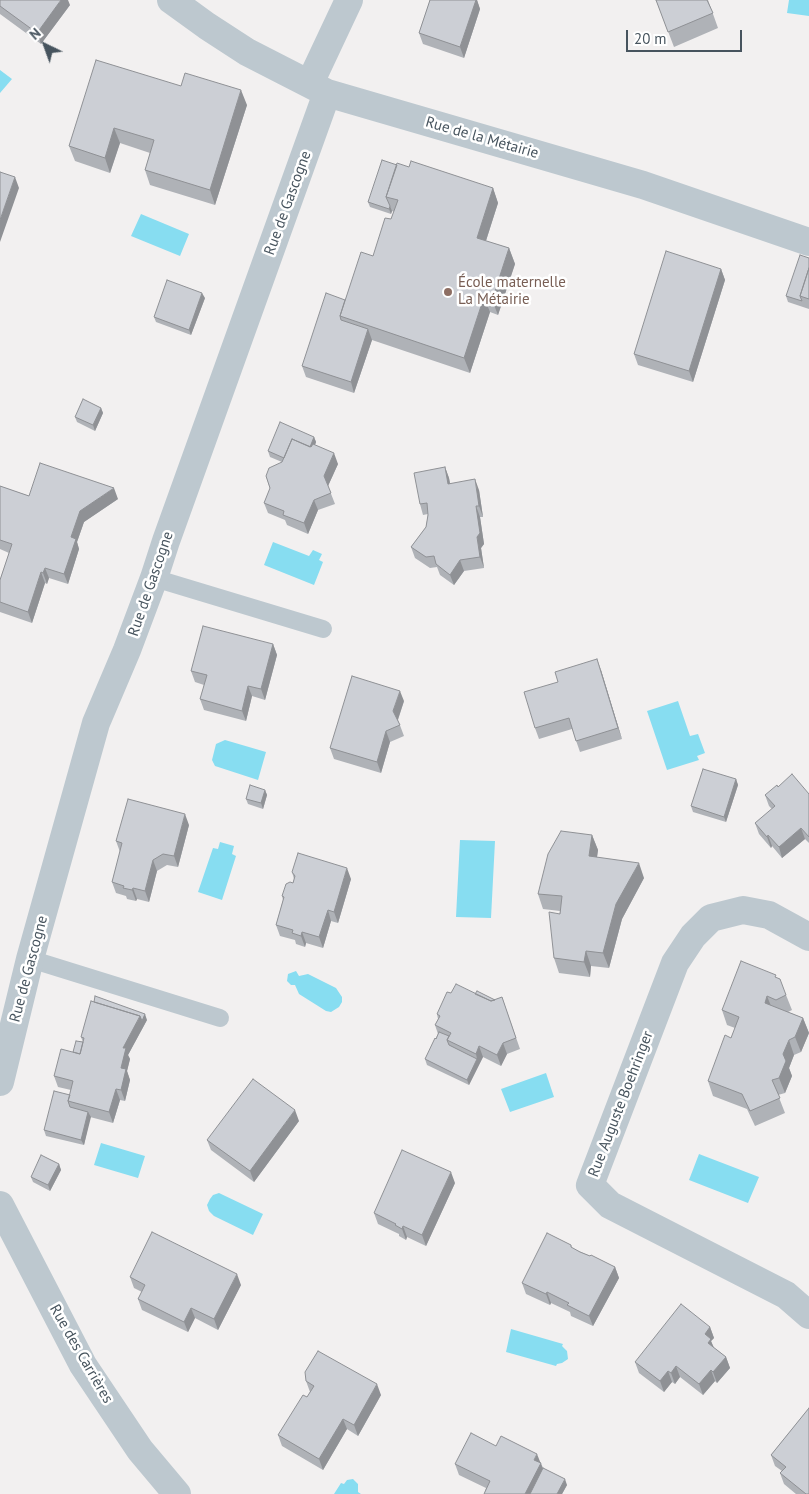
<!DOCTYPE html>
<html>
<head>
<meta charset="utf-8">
<style>
	body { margin:0 }
	#map { position:relative; width:809px; height:1494px; overflow:hidden; background:#f2f0f0; font-family:"PT Sans",sans-serif }
	canvas { display:block }
	.north { position:absolute; left:20px; top:20px; width:50px; height:50px; -webkit-text-stroke:4px #fff; paint-order:stroke; rotate:318deg; font-size:14px; font-weight:700; line-height:20px; text-align:center; color:#47545e }
	.north::after { content:''; display:block; margin:auto; width:18px; height:22px; background:#47545e; clip-path:polygon(50% 0,100% 100%,50% 72%,0 100%) }
	.scale { position:absolute; left:626px; top:30px; width:116px; height:22px; box-sizing:border-box; border:2px solid #47545e; border-top:0; padding-left:6px; font-size:15px; line-height:18px; white-space:nowrap; color:#47545e; -webkit-text-stroke:4px #fff; paint-order:stroke }
</style>
</head>
<body>
<div id="map">
<canvas width="809" height="1494"></canvas>
<div class="north">N</div>
<div class="scale">20 m</div>
</div>
<script>
const g = document.querySelector('canvas').getContext('2d');
g.lineJoin = 'round';
function fillPath(path, color) {
  g.fillStyle = color;
  g.fill(path, 'evenodd');
}
function shape(rows) {
  const path = new Path2D();
  for (const r of rows) {
    path.moveTo(r[0], r[1]);
    for (let i = 2; i < r.length; i += 2) path.lineTo(r[i], r[i + 1]);
  }
  return path;
}
function trace(path, color, width, dash) {
  g.strokeStyle = color;
  g.lineWidth = width;
  g.lineCap = dash ? 'butt' : 'round';
  g.setLineDash(dash || []);
  g.stroke(path);
}
function write(font, color, halo, rows, align = 'center') {
  g.font = font + ' "PT Sans",sans-serif';
  g.lineWidth = 5;
  g.setLineDash([]);
  g.textBaseline = 'middle';
  g.strokeStyle = halo;
  g.fillStyle = color;
  for (const [text, x, y, turn = 0] of rows) {
    g.save();
    g.translate(x, y);
    g.rotate((+turn || 0) * Math.PI / 180);
    g.textAlign = isNaN(turn) ? turn : align;
    if (halo) g.strokeText(text, 0, 0);
    g.fillText(text, 0, 0);
    g.restore();
  }
}
fillPath(shape([
	[789,0,809,0,809,16,787,13],
	[0,70,12,79,0,93],
	[141,214,189,234,180,256,131,236],
	[273,542,309,556,313,550,322,554,319,560,323,562,314,585,264,565],
	[678,701,690,736,698,734,705,753,697,756,699,760,667,770,647,711],
	[225,740,266,752,258,780,215,766,212,760,216,744],
	[460,840,495,841,491,918,456,917],
	[220,842,234,846,232,854,236,856,222,900,198,892,213,848,218,849],
	[296,971,299,976,308,974,336,988,342,997,342,1002,339,1007,331,1012,326,1011,299,994,295,985,291,985,287,981,288,974],
	[546,1073,554,1097,510,1112,501,1089],
	[101,1143,145,1156,138,1178,94,1165],
	[699,1154,759,1177,748,1203,689,1180],
	[219,1193,263,1214,253,1235,214,1216,209,1211,207,1205,210,1199,213,1195],
	[511,1329,563,1344,562,1346,567,1351,568,1359,562,1363,557,1364,556,1366,506,1352],
	[353,1479,358,1484,358,1492,361,1494,334,1494,341,1483,344,1484,347,1480]
]), '#87ddf1');
trace(shape([
	[154,578,323,629],
	[30,959,220,1018]
]), '#bdc8cf', 18);
trace(shape([
	[171,0,207,26,247,52,327,93,643,185,809,242],
	[310,83,349,0],
	[809,937,769,915,743,910,711,918,693,936,675,963,590,1185,610,1205,786,1295,809,1315],
	[0,1082,30,959,96,723,127,650,154,578,166,541,327,93],
	[0,1205,83,1365,140,1450,177,1494]
]), '#bdc8cf', 28);
fillPath(shape([
	[0,0,70,5,41,44,0,14],
	[430,0,477,0,480,9,464,58,423,44,419,33],
	[652,0,708,0,718,28,674,47,656,0],
	[181,86,247,105,215,205,150,185,145,170,150,153,120,143,110,173,75,161,69,146],
	[397,165,493,188,498,203,486,241,509,248,515,264,498,315,490,312,470,373,372,340,354,393,306,377,302,366,373,256,391,219,394,212,392,211,391,214,370,207,368,202],
	[809,258,809,309,788,302,786,296],
	[721,269,725,280,693,382,638,365,634,354],
	[205,298,191,335,156,322,154,317],
	[101,408,103,413,95,431,77,422,75,417],
	[314,437,316,442,315,445,338,464,328,486,335,504,318,510,308,534,287,525,285,520,268,513,264,503,270,489,266,476,282,462,270,457,268,451],
	[445,467,449,478,450,483,479,490,483,517,480,517,484,544,481,548,484,568,464,571,454,585,440,575,437,567,430,568,415,558,411,547,426,527,428,514,423,515,420,504],
	[0,486,29,496,118,499,84,522,77,542,79,549,68,584,49,578,47,584,45,583,32,623,0,612,0,580,9,553,0,549],
	[273,644,277,655,265,700,252,696,246,721,204,710,200,699,204,685,195,682,191,671],
	[601,670,622,739,580,752,572,729,539,739,535,728],
	[404,701,398,720,404,736,390,742,381,773,334,759,330,748],
	[736,779,738,785,726,822,693,812,691,806],
	[778,787,809,794,809,843,805,839,782,858,772,846,771,848,759,834,755,823,772,809,769,806,765,795],
	[265,790,267,795,263,809,248,804,246,799],
	[189,825,178,867,167,865,157,871,149,902,137,899,136,901,127,899,126,896,116,893,112,882,120,852,116,841],
	[592,835,598,850,597,857,644,878,622,919,609,968,591,966,590,977,559,973,554,958,560,911,543,909,538,894],
	[292,872,351,879,338,923,331,921,323,948,306,943,305,947,296,944,295,940,280,936,276,925,283,900,282,896,293,883,294,879],
	[777,978,786,995,792,1010,788,1012,803,1018,809,1033,801,1052,794,1055,789,1068,792,1076,785,1093,778,1095,785,1113,755,1126,747,1109,713,1096,708,1081,731,1038,735,1028,727,1025,722,1010],
	[451,993,475,994,495,1000,502,997,520,1049,507,1054,501,1066,483,1057,469,1085,427,1065,425,1059,438,1034,435,1025,438,1019,437,1014],
	[147,1020,128,1055,130,1059,127,1071,130,1080,125,1101,120,1100,113,1123,90,1117,84,1145,46,1136,44,1130,70,1095,71,1090,58,1087,54,1076,83,1042,81,1037],
	[299,1121,254,1182,211,1150,207,1140],
	[59,1164,61,1170,50,1191,33,1182,31,1177],
	[455,1183,426,1246,407,1237,406,1240,399,1236,399,1234,378,1224,374,1213],
	[571,1245,572,1248,590,1256,615,1267,619,1278,593,1326,571,1316,570,1312,551,1303,550,1305,526,1294,522,1283],
	[130,1277,241,1285,218,1330,195,1318,188,1332,142,1310,138,1299,142,1292,134,1288],
	[710,1327,714,1338,711,1341,713,1347,726,1357,730,1368,717,1383,715,1381,703,1395,680,1377,675,1384,672,1382,664,1392,639,1373,635,1362],
	[306,1381,381,1395,358,1436,347,1429,323,1470,282,1446,278,1435,307,1397,310,1392],
	[809,1408,809,1494,796,1494,784,1484,780,1473,782,1471,775,1466,771,1455],
	[496,1446,541,1463,543,1468,567,1485,562,1494,484,1494,486,1488,459,1475,455,1464]
]), '#afb2b7');
fillPath(shape([
	[61,0,68,0,70,5,41,44,37,33],
	[476,0,477,0,480,9,464,58,460,47],
	[241,90,247,105,215,205,210,190],
	[114,128,120,143,110,173,105,158],
	[15,177,19,188,0,242,0,220],
	[493,188,498,203,482,253,477,238],
	[390,206,392,211,391,214,389,209],
	[509,248,515,264,498,315,492,300],
	[721,269,725,280,693,382,689,371],
	[202,293,205,298,191,335,189,330],
	[484,297,490,312,470,373,464,358],
	[368,329,372,340,354,393,351,382],
	[101,408,103,413,95,431,93,425],
	[314,437,316,442,311,456,309,450],
	[334,453,338,464,328,486,324,476],
	[445,467,449,478,452,495,448,484],
	[475,479,479,490,483,517,479,506],
	[114,488,118,499,84,522,77,542,79,549,68,584,64,574,71,537,80,511],
	[314,500,318,510,308,534,304,523],
	[476,506,480,517,484,544,481,548,484,568,480,557,477,537],
	[460,560,464,571,454,585,450,575],
	[45,568,49,578,47,584,43,573],
	[41,572,45,583,32,623,28,612],
	[273,644,277,655,265,700,261,689],
	[597,659,601,670,622,739,618,728],
	[248,686,252,696,246,721,242,711],
	[400,691,404,701,397,722,393,711],
	[386,731,390,742,381,773,377,762],
	[736,779,738,785,726,822,724,817],
	[265,790,267,795,263,809,261,803],
	[185,814,189,825,178,867,174,856],
	[801,828,805,839,782,858,779,847],
	[592,835,598,850,595,871,589,856],
	[768,835,772,846,771,848,767,837],
	[153,860,157,871,149,902,145,891],
	[639,863,644,878,622,919,609,968,603,953,616,904],
	[347,868,351,879,338,923,334,912],
	[133,888,137,899,136,901,132,890],
	[328,910,331,921,323,948,319,937],
	[302,932,306,943,305,947,301,936],
	[586,951,591,966,590,977,584,962],
	[767,996,773,1011,765,1003],
	[145,1014,147,1020,128,1055,130,1059,127,1071,130,1080,125,1101,121,1090,121,1068,123,1048,140,1016],
	[803,1018,809,1033,801,1052,795,1037],
	[789,1040,794,1055,789,1068,792,1076,785,1093,779,1078,783,1054],
	[503,1043,507,1054,501,1066,497,1055],
	[479,1046,483,1057,469,1085,467,1080,477,1059,476,1054],
	[116,1089,120,1100,113,1123,109,1112],
	[295,1110,299,1121,254,1182,250,1171],
	[88,1112,91,1117,84,1145,81,1140],
	[59,1164,61,1170,50,1191,48,1185],
	[451,1172,455,1183,426,1246,422,1235],
	[403,1226,407,1237,406,1240,402,1229],
	[615,1267,619,1278,593,1326,589,1316],
	[237,1274,241,1285,218,1330,214,1319],
	[547,1292,551,1303,550,1305,546,1294],
	[191,1308,195,1318,188,1332,184,1322],
	[710,1327,714,1338,711,1341,715,1350,712,1353,705,1334],
	[726,1357,730,1368,717,1383,713,1372],
	[676,1366,680,1377,675,1384,671,1373],
	[711,1370,715,1381,703,1395,699,1384],
	[668,1371,672,1382,664,1392,660,1381],
	[377,1384,381,1395,358,1436,354,1425],
	[343,1419,347,1429,323,1470,319,1459],
	[537,1454,545,1474,535,1494,525,1494,534,1460],
	[565,1479,567,1485,562,1494,557,1494]
]), '#8f9195');
const building = shape([
	[0,0,61,0,37,33,0,6,0,0],
	[430,0,476,0,460,47,419,33,430,0],
	[656,0,707,0,713,13,668,32,656,0],
	[96,60,181,86,185,73,241,90,210,190,145,170,154,140,114,128,105,158,69,146,96,60],
	[382,160,397,165,386,197,390,206,389,209,368,202,382,160],
	[411,161,493,188,477,238,509,248,492,300,484,297,464,358,340,316,361,252,373,256,385,218,391,219,398,200,386,197,397,163,409,167,411,161],
	[0,172,15,177,0,220,0,172],
	[666,251,721,269,689,371,634,354,666,251],
	[800,255,809,258,809,268,800,296,802,301,786,296,800,255],
	[809,268,809,299,800,296,809,268],
	[167,280,202,293,189,330,154,317,167,280],
	[326,293,345,300,340,316,341,320,368,329,351,382,302,366,326,293],
	[83,399,101,408,93,425,75,417,83,399],
	[280,422,314,437,310,447,292,439,284,458,268,451,280,422],
	[292,439,311,447,313,444,334,453,324,476,331,493,314,500,304,523,283,515,284,511,264,503,270,488,266,476,269,468,282,462,292,439],
	[40,463,114,488,80,511,71,537,76,539,64,574,45,568,43,573,41,572,28,612,0,602,0,580,12,544,0,540,0,486,29,496,40,463],
	[445,467,448,484,475,479,479,506,476,506,480,533,477,537,480,557,460,560,450,575,436,564,434,556,426,557,411,547,426,527,428,515,427,503,420,504,414,473,445,467],
	[203,626,273,644,261,689,248,686,242,711,200,699,207,675,191,671,203,626],
	[597,659,618,728,576,741,569,718,535,728,524,692,558,682,555,672,597,659],
	[352,676,400,691,393,711,400,725,386,731,377,762,330,748,352,676],
	[703,769,736,779,724,817,691,806,703,769],
	[792,774,809,794,809,837,801,828,779,847,768,835,767,837,755,823,775,806,765,795,777,785,778,787,792,774],
	[250,785,265,790,261,803,246,799,250,785],
	[128,799,185,814,174,856,163,854,153,860,145,891,133,888,132,890,123,888,124,886,112,882,122,843,116,841,128,799],
	[561,831,592,835,589,856,639,863,616,904,603,953,586,951,584,962,554,958,549,912,560,914,562,896,538,894,548,854,561,831],
	[298,853,347,868,334,912,328,910,319,937,302,932,301,936,292,933,293,930,276,925,284,897,282,896,286,884,290,882,293,883,295,876,292,872,298,853],
	[741,961,776,975,775,977,780,979,786,995,776,1000,767,996,765,1003,803,1018,795,1037,789,1040,783,1054,786,1061,779,1078,772,1080,780,1098,750,1111,742,1094,708,1081,725,1035,731,1038,739,1017,722,1010,741,961],
	[456,984,491,1001,502,997,516,1038,503,1043,497,1055,479,1046,476,1054,447,1040,451,1033,435,1025,440,1016,437,1014,447,992,451,993,456,984],
	[477,991,495,1000,491,1001,475,994,477,991],
	[95,996,145,1014,142,1021,140,1016,94,1002,95,996],
	[91,1001,140,1016,123,1048,126,1048,121,1068,126,1069,121,1090,116,1089,109,1112,68,1101,73,1081,54,1076,61,1049,80,1054,84,1038,81,1037,91,1001],
	[439,1032,449,1036,447,1040,449,1045,477,1059,467,1080,425,1059,435,1038,436,1039,439,1032],
	[76,1041,83,1042,80,1054,73,1052,76,1041],
	[253,1079,295,1110,250,1171,207,1140,253,1079],
	[54,1091,70,1095,68,1101,70,1107,88,1112,81,1140,44,1130,54,1091],
	[402,1150,451,1172,422,1235,403,1226,402,1229,395,1225,396,1224,374,1213,402,1150],
	[41,1155,59,1164,48,1185,31,1177,41,1155],
	[152,1232,237,1274,214,1319,191,1308,184,1322,138,1299,145,1285,130,1277,152,1232],
	[547,1233,571,1245,571,1247,580,1252,590,1256,591,1255,615,1267,589,1316,567,1305,569,1303,547,1292,546,1294,522,1283,547,1233],
	[681,1304,710,1327,705,1334,711,1339,708,1343,726,1357,713,1372,711,1370,699,1384,676,1366,671,1373,668,1371,660,1381,635,1362,681,1304],
	[318,1351,377,1384,354,1425,343,1419,319,1459,278,1435,303,1395,307,1397,314,1386,306,1381,305,1372,318,1351],
	[809,1408,809,1494,806,1494,780,1473,786,1467,771,1455,809,1408],
	[471,1433,496,1446,501,1436,537,1454,534,1460,541,1463,525,1494,484,1494,490,1481,455,1464,471,1433],
	[543,1468,565,1479,557,1494,530,1494,543,1468]
]);
fillPath(building, '#cccfd5');
trace(building, '#8f9195', 1);
for (const [x, y, r, color] of [
	[448,292,5,"#8d6e63"]
]) {
  const dot = new Path2D();
  dot.arc(x, y, r, 0, 2 * Math.PI);
  g.fillStyle = color;
  g.fill(dot);
  trace(dot, '#fff', 2);
}
write('15px', '#47545e', '#fff', [
	["Rue de la Métairie",482,138,16],
	["Rue de Gascogne",288,203,-70],
	["Rue de Gascogne",151,584,-71],
	["Rue de Gascogne",29,969,-75],
	["Rue Auguste Boehringer",621,1104,-69],
	["Rue des Carrières",81,1354,60]
]);
write('15px', '#785e54', '#fff', [
	["École maternelle",458,283],
	["La Métairie",458,300]
], 'left');
</script>
</body>
</html>
